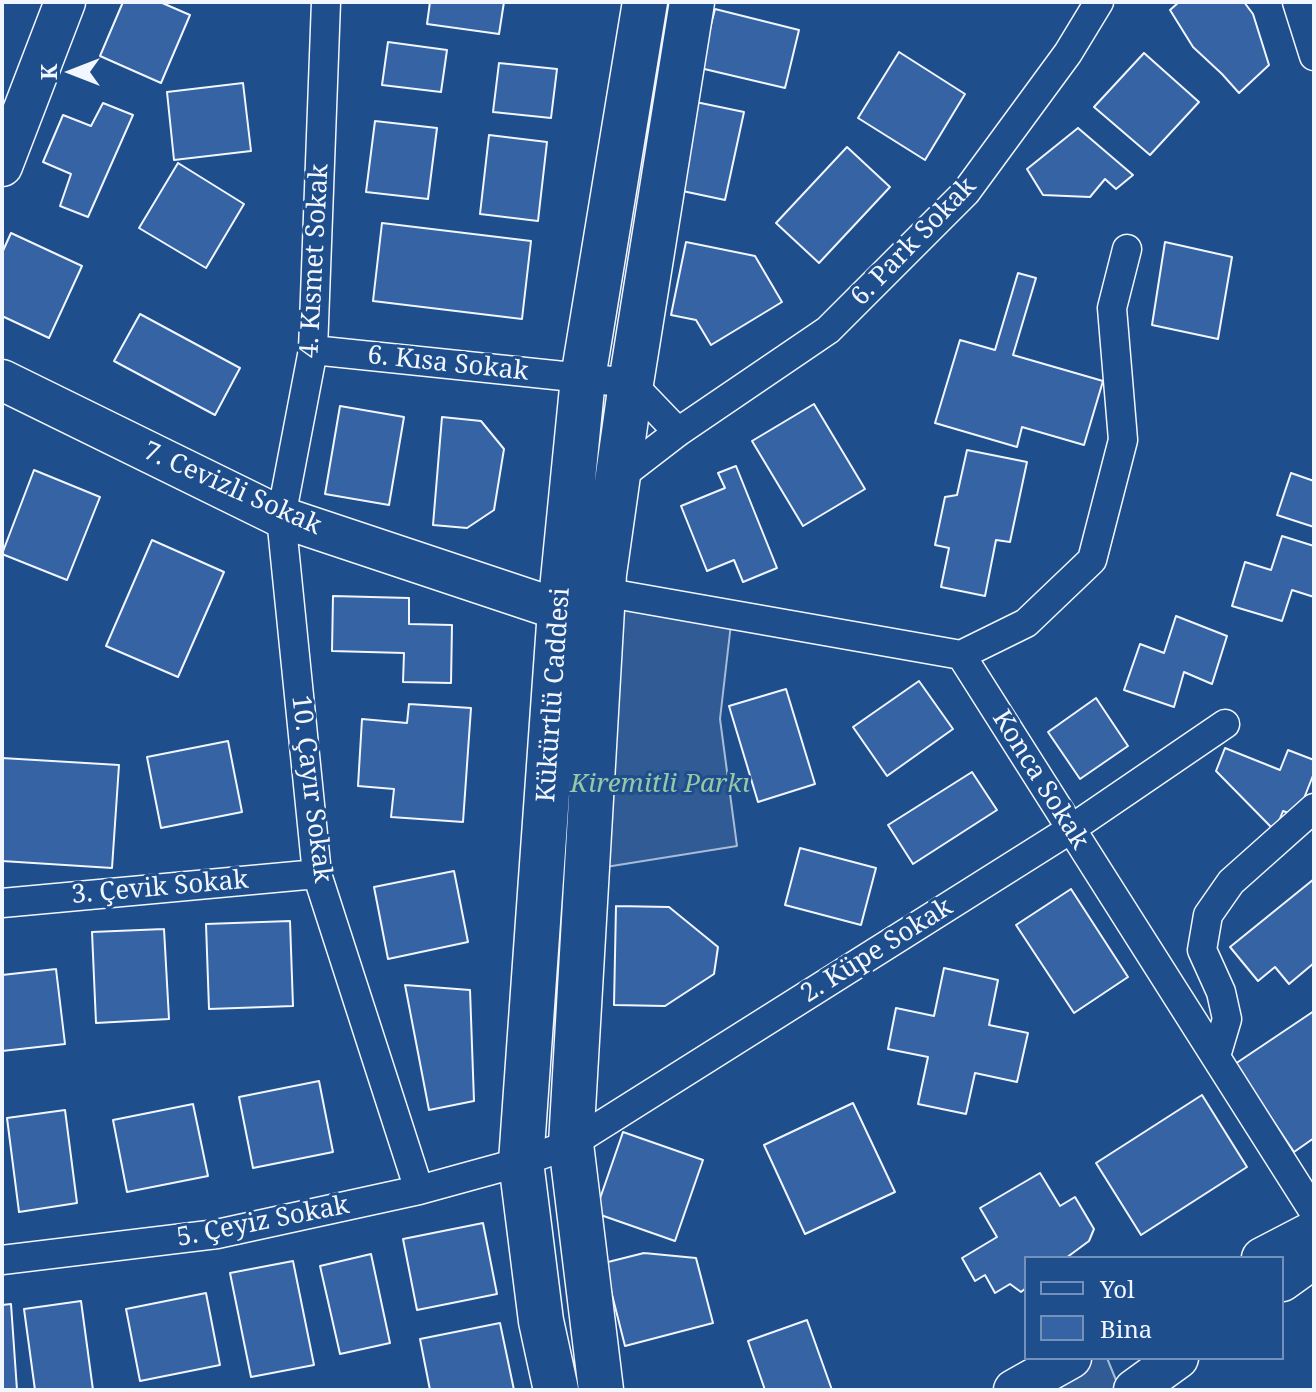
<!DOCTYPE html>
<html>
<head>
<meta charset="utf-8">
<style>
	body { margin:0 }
	#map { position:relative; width:1316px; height:1392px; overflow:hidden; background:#1f4e8c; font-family:"Noto Serif",serif }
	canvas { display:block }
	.frame { position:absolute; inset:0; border:4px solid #f2f6ff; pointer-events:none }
	.legend { position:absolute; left:1024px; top:1256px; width:260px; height:104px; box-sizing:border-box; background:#1f4e8c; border:2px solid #7391ba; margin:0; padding:10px 14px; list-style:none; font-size:24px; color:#f2f6ff }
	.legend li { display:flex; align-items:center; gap:16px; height:40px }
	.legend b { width:40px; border:2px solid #7391ba }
	.north { position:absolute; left:32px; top:32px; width:80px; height:80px; -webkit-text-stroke:6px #1f4e8c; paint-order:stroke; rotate:270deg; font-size:22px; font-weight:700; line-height:32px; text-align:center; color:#f2f6ff }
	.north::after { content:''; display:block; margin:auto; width:28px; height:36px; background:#f2f6ff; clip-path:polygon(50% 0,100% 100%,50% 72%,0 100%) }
</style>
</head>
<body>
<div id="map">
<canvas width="1316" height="1392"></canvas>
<div class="frame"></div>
<ul class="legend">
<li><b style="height:10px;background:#1f4e8c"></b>Yol</li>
<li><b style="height:22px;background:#3563a3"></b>Bina</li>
</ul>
<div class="north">K</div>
</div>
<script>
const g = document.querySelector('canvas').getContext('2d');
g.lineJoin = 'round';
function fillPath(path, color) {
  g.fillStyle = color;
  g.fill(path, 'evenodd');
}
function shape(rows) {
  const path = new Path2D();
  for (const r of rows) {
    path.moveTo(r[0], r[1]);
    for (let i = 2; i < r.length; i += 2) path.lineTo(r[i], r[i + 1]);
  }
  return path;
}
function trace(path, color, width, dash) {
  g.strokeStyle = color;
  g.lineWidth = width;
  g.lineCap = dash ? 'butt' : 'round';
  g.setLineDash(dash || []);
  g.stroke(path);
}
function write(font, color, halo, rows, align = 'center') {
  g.font = font + ' "Noto Serif",serif';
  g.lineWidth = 6;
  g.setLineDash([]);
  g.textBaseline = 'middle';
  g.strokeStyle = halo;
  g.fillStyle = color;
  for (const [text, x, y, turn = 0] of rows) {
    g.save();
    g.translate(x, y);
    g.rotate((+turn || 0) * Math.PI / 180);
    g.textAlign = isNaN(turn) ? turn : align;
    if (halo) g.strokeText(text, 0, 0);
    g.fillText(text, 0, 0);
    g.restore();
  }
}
const built = shape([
	[603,592,732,615,720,719,737,846,587,870,603,592],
	[1071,1358,1107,1358,1120,1390,1014,1390,1071,1358]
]);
fillPath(built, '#305b95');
trace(built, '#a8bbd7', 2);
const building = shape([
	[123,2,160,2,190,15,161,83,100,56,123,2],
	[430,2,504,2,499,34,427,24,430,2],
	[1179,2,1244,2,1253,14,1269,65,1239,93,1222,74,1193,47,1170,10,1179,2],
	[715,9,799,30,785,88,700,68,715,9],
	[388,42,447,50,441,92,382,85,388,42],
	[899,52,965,94,925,160,858,118,899,52],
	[1144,53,1199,102,1150,155,1094,107,1144,53],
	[499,63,557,69,551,118,493,112,499,63],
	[243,83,251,151,174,160,167,92,243,83],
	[691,101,744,112,725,200,673,189,691,101],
	[103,103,133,115,88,217,60,206,71,174,43,162,63,115,91,126,103,103],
	[375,121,437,128,428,199,366,192,375,121],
	[1078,128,1133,175,1116,189,1105,179,1090,197,1043,195,1027,169,1078,128],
	[489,135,547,142,538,221,480,214,489,135],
	[847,147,890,187,819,263,776,223,847,147],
	[178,163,244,204,206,268,139,228,178,163],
	[382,223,531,241,522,319,373,301,382,223],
	[11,233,82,266,49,338,2,316,2,253,11,233],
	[686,242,755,256,782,302,711,345,696,320,671,315,686,242],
	[1165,242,1232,257,1218,339,1152,325,1165,242],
	[1018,273,1036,278,1013,355,1103,381,1084,445,1022,427,1017,447,935,423,960,340,995,350,1018,273],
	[140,314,240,368,215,415,114,361,140,314],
	[814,404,865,489,803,526,752,441,814,404],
	[340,406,404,417,389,505,325,494,340,406],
	[442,417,481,421,504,449,494,510,467,528,433,525,442,417],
	[967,450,1027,462,1010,542,996,540,985,596,941,587,949,548,935,545,945,497,957,495,967,450],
	[736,466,777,568,743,582,734,560,707,571,681,506,725,488,718,473,736,466],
	[34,470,100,497,67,580,2,554,34,470],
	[1291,473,1314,481,1314,527,1277,515,1291,473],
	[1282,536,1314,546,1314,597,1292,590,1282,621,1232,606,1245,562,1271,570,1282,536],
	[152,540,224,572,178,677,106,646,152,540],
	[333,596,409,598,409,624,452,625,451,683,403,682,404,653,332,651,333,596],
	[1176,616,1227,636,1212,684,1184,672,1174,707,1124,690,1140,644,1164,653,1176,616],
	[919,681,953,729,887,776,853,727,919,681],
	[786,689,815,784,758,802,729,706,786,689],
	[1096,698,1128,746,1080,779,1048,732,1096,698],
	[409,704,471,708,463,822,391,817,394,789,358,786,362,719,407,723,409,704],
	[228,741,242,812,161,828,147,757,228,741],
	[1225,748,1280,770,1288,750,1314,760,1314,773,1297,816,1283,811,1275,831,1216,771,1225,748],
	[2,758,119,765,112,868,2,861,2,758],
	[972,772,997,810,913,864,888,825,972,772],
	[800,848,876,868,861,925,785,905,800,848],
	[454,871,468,942,388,959,374,887,454,871],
	[1314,879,1314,963,1289,984,1275,967,1258,981,1230,947,1314,879],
	[1071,889,1128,977,1074,1013,1016,925,1071,889],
	[616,906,669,907,718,947,714,974,665,1006,614,1005,616,906],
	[290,921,293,1006,209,1009,206,924,290,921],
	[164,929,169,1019,96,1023,92,932,164,929],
	[944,968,998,980,989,1025,1028,1033,1017,1082,975,1073,966,1114,918,1104,928,1057,888,1049,896,1008,934,1016,944,968],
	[56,969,65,1044,2,1051,2,975,56,969],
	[405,985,470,990,474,1101,429,1110,405,985],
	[1314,1011,1314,1138,1294,1152,1235,1064,1314,1011],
	[319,1081,333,1152,253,1168,239,1097,319,1081],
	[1202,1095,1247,1167,1141,1235,1096,1163,1202,1095],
	[853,1103,895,1192,805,1234,764,1145,853,1103],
	[193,1104,208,1176,127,1192,113,1120,193,1104],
	[65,1110,77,1203,19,1212,7,1118,65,1110],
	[623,1132,703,1160,675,1241,595,1213,623,1132],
	[1040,1173,1060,1206,1075,1197,1094,1229,1089,1241,1066,1258,1026,1258,1026,1288,1021,1292,1010,1284,995,1293,985,1275,975,1281,962,1258,997,1237,980,1208,1040,1173],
	[483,1223,497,1294,417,1310,403,1239,483,1223],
	[644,1253,696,1258,713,1323,625,1346,604,1263,644,1253],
	[371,1254,390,1343,340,1354,320,1266,371,1254],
	[293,1261,314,1365,251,1377,230,1273,293,1261],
	[206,1293,220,1365,140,1381,126,1309,206,1293],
	[81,1301,93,1390,35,1390,24,1309,81,1301],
	[11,1304,17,1390,2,1390,2,1305,11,1304],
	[807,1320,832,1390,765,1390,748,1341,807,1320],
	[500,1323,514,1390,430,1390,420,1339,500,1323]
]);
fillPath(building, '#3563a3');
trace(building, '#f2f6ff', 2);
const street = shape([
	[326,2,313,350,281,517,317,874,419,1190],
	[1297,2,1314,56],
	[313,350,631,383,678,432],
	[611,478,617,479,678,432,828,330,966,192,1068,53,1099,2],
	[603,592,961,655,1314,1212],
	[961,655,1026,623,1092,560,1123,440,1112,308,1127,249],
	[2,903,317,874],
	[1216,1056,1227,1019,1221,992,1202,950,1208,915,1231,882,1314,808],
	[2,1260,217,1234,419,1190,521,1162,571,1144,1071,829,1225,724]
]);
const secondary = shape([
	[2,166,65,2],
	[2,380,281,517,560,610],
	[1262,1258,1314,1231],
	[1282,1281,1314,1258],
	[1014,1390,1071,1358],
	[1134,1390,1178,1358]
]);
const primary = shape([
	[556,1390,541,1321,521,1162,560,610,583,378,645,2],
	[601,1390,571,1144,604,574,631,383,692,2]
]);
trace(street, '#f2f6ff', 31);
trace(secondary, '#f2f6ff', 43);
trace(primary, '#f2f6ff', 47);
trace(street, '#1f4e8c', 28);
trace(secondary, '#1f4e8c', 40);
trace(primary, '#1f4e8c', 44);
write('26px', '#f2f6ff', '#1f4e8c', [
	["6. Park Sokak",914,242,-46],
	["4. Kısmet Sokak",315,261,-87],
	["6. Kısa Sokak",448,364,6],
	["7. Cevizli Sokak",232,489,24],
	["Kükürtlü Caddesi",554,695,-86],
	["Konca Sokak",1040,780,58],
	["10. Çayır Sokak",311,789,83],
	["3. Çevik Sokak",160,888,-5],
	["2. Küpe Sokak",877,951,-32],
	["5. Çeyiz Sokak",263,1222,-11]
]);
write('italic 26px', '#97c8a6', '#1f4e8c', [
	["Kiremitli Parkı",660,785]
]);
</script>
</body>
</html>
